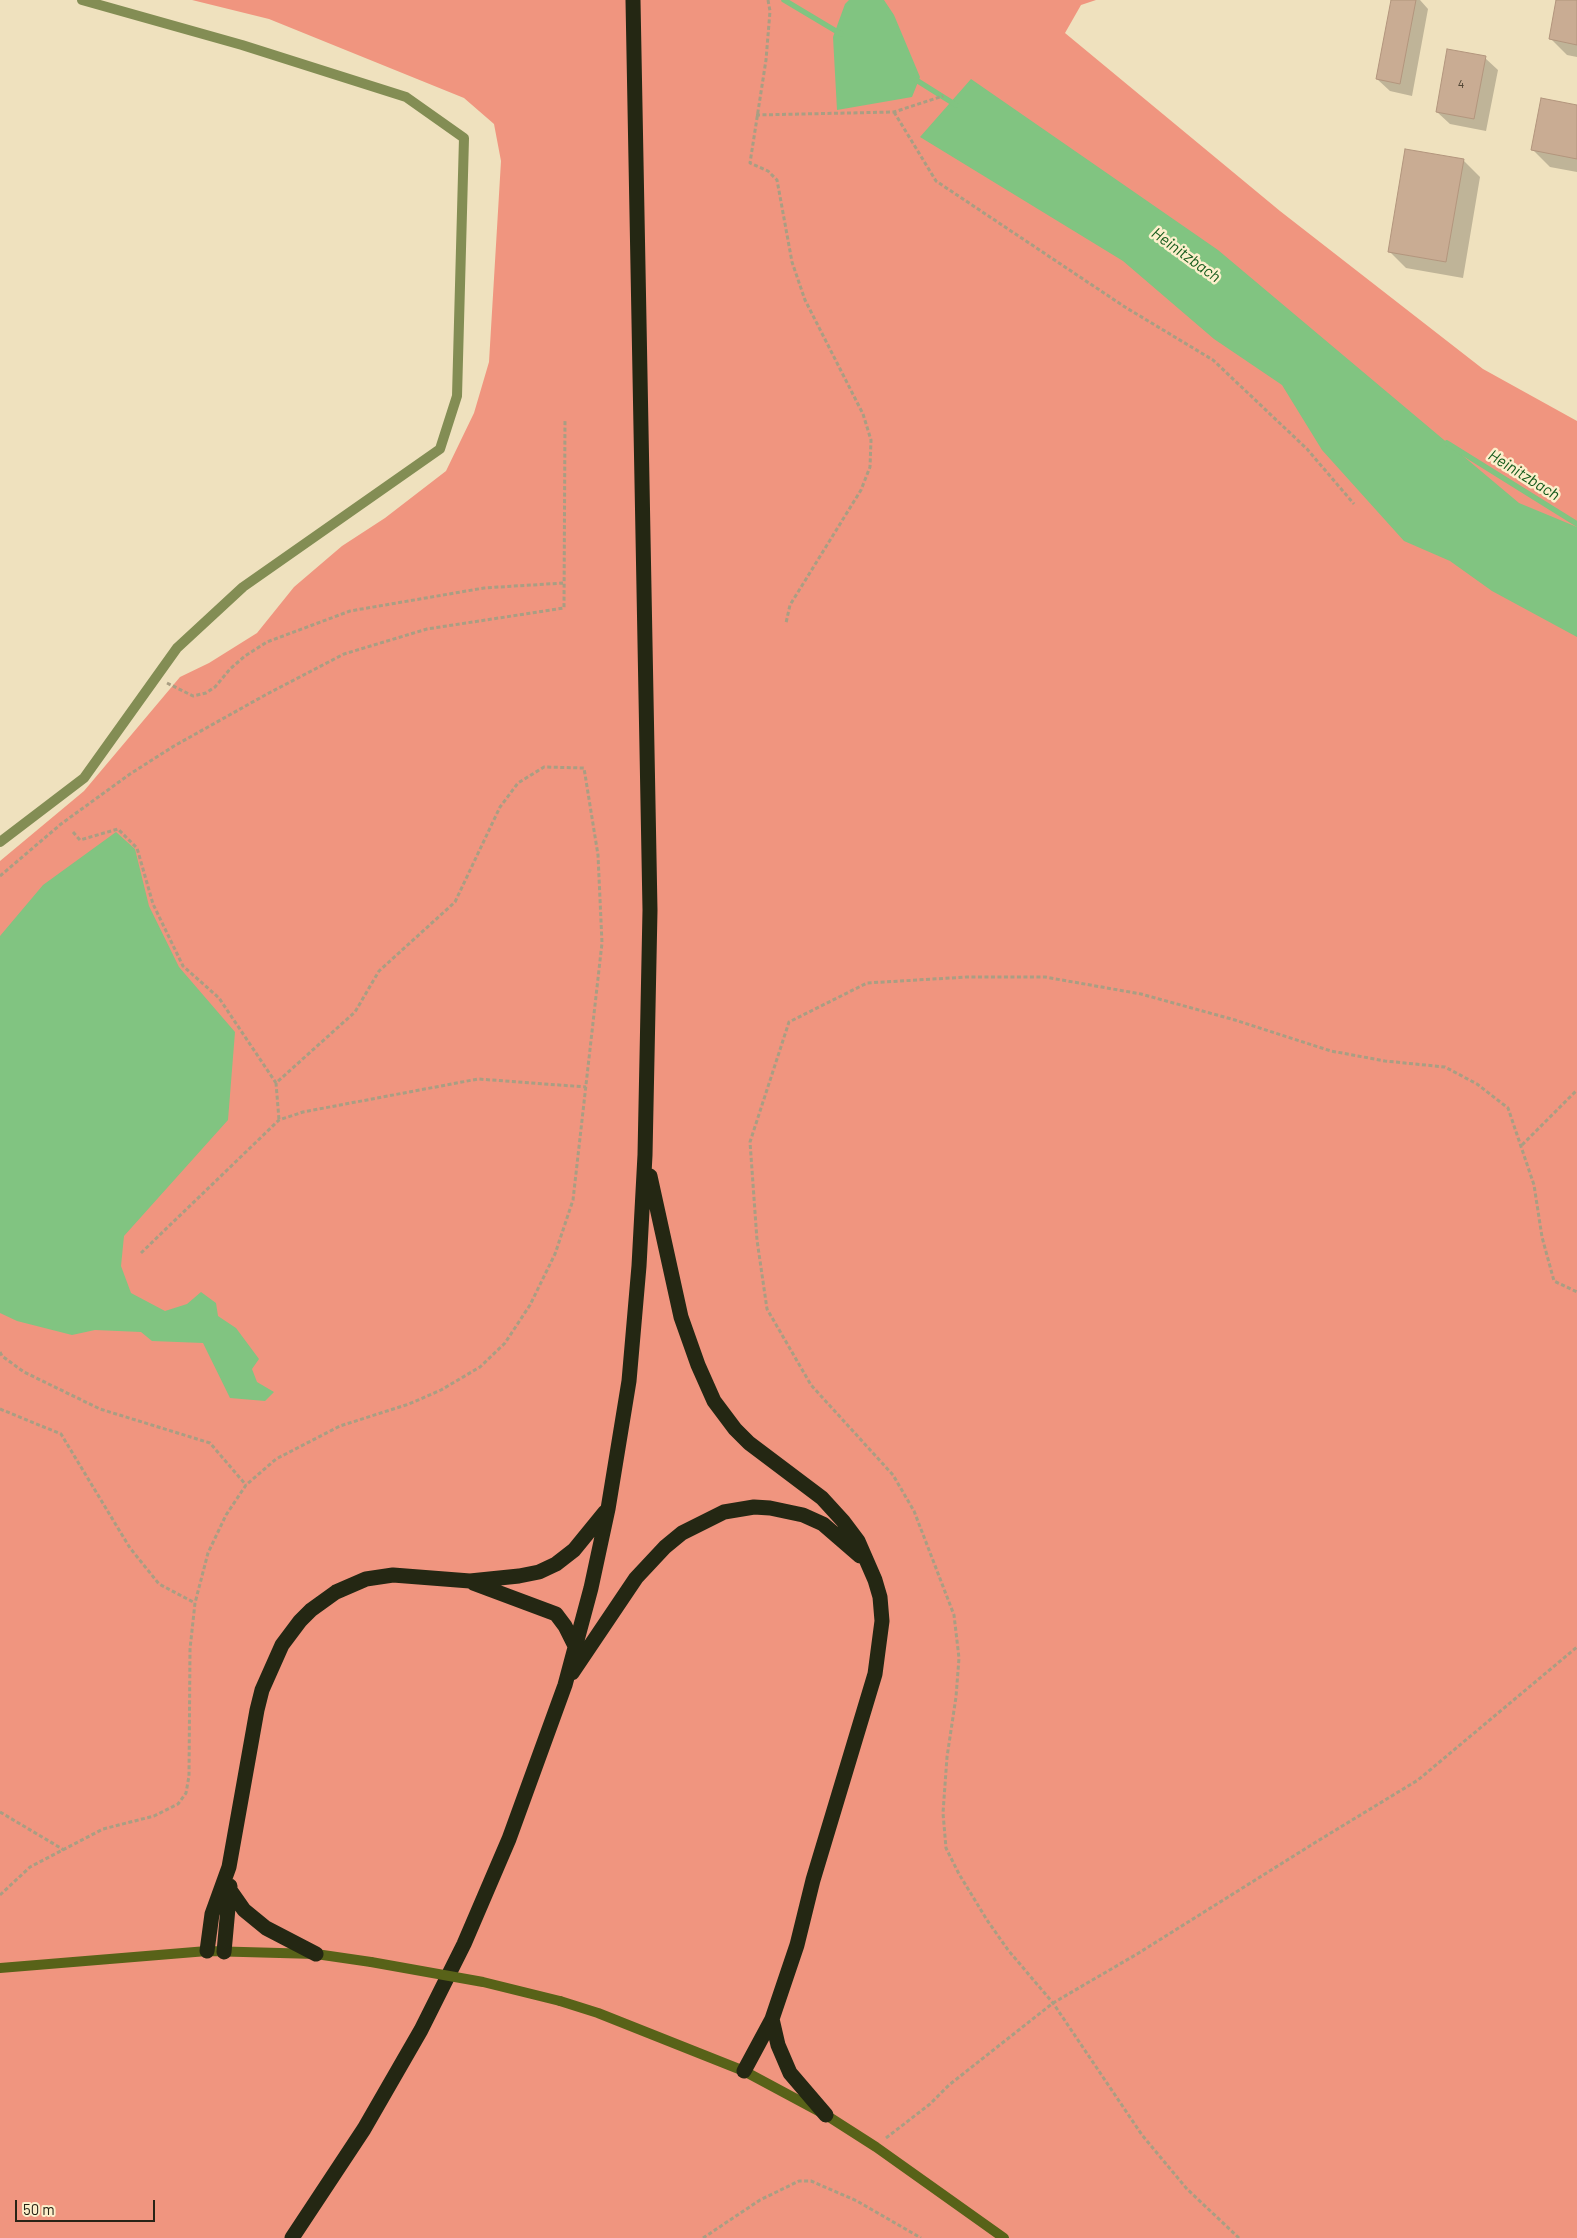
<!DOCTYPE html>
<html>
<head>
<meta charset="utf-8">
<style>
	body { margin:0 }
	#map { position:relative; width:1577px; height:2238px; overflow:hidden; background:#efe1be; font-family:Barlow,sans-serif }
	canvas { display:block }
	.scale { position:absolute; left:15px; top:2200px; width:140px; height:22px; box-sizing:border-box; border:2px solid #282315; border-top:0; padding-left:6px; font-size:15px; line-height:18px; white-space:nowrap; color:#282315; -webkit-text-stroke:4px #fcefcb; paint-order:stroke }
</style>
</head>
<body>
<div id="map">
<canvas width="1577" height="2238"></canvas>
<div class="scale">50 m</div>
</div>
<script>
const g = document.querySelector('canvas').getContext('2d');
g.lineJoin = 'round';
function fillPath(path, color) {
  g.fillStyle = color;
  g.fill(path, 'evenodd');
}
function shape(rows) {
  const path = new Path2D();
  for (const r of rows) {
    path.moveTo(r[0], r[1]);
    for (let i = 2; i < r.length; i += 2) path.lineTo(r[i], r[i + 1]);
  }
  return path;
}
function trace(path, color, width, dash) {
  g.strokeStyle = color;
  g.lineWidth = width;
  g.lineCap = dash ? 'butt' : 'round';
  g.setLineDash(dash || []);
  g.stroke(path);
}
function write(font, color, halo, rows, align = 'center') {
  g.font = font + ' Barlow,sans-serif';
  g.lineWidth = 5;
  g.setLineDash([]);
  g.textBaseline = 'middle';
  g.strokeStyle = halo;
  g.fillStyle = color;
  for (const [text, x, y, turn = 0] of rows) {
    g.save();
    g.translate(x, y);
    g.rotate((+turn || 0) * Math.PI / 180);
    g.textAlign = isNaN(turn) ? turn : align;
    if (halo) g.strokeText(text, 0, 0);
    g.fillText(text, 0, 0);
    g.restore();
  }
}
fillPath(shape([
	[192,0,1096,0,1081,5,1065,33,1280,211,1483,369,1577,421,1577,2238,0,2238,0,861,84,791,180,677,209,663,257,633,294,587,342,546,385,518,446,471,474,413,489,362,501,161,494,124,464,98,269,19]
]), '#f0957f');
fillPath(shape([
	[849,0,884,0,894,15,920,77,912,97,837,110,833,37,845,4],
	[971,79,1218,250,1519,503,1577,527,1577,637,1492,591,1450,561,1404,541,1322,450,1282,385,1214,339,1123,261,920,137],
	[116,832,135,849,149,906,179,967,235,1032,228,1120,124,1236,121,1266,131,1293,165,1311,187,1304,201,1292,216,1303,218,1316,236,1328,259,1359,252,1369,257,1382,274,1392,265,1401,230,1398,203,1343,152,1341,141,1332,95,1330,72,1335,17,1321,0,1313,0,936,43,885]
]), '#81c481');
fillPath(shape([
	[1392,0,1420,0,1428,9,1412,96,1390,91,1377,79],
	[1558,0,1577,0,1577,57,1567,55,1550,38],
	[1485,58,1498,70,1486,131,1450,124,1437,112],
	[1577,106,1577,172,1550,167,1533,150],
	[1463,160,1480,177,1463,278,1406,268,1389,251]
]), '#0003');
trace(shape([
	[784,0,841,34],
	[913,78,956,105],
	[1447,443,1577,524]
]), '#81c481', 5.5);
const building = shape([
	[1391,0,1416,0,1400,84,1376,79,1391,0],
	[1556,0,1577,0,1577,45,1549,39,1556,0],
	[1447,49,1486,56,1474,119,1436,112,1447,49],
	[1541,98,1577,105,1577,159,1531,150,1541,98],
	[1405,149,1464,159,1446,262,1388,252,1405,149]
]);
fillPath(building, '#c9ac93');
trace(building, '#b2957d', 1);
trace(shape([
	[768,0,770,11,766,60,750,163,768,171,777,180,792,262,805,300,863,414,871,440,870,467,861,490,790,605,786,623],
	[894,112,936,181,1125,307,1213,360,1307,449,1354,504],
	[756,115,894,112,943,96],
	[167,683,193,696,206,693,215,687,230,669,245,656,267,642,350,611,484,588,563,583],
	[73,832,80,840,118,829,137,848,153,904,183,966,219,998,276,1083],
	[0,876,61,824,130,774,174,746,267,694,344,654,427,629,564,608,565,420],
	[1522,1145,1577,1090],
	[141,1253,279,1120,303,1112,478,1079,586,1087],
	[0,1352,2,1356,24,1372,100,1409,210,1443,246,1485],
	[0,1409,61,1434,130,1548,159,1584,195,1603],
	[0,1812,64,1850],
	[0,1895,30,1867,103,1829,154,1816,178,1804,186,1793,189,1776,190,1649,195,1603,208,1553,226,1515,246,1485,276,1459,340,1426,409,1404,441,1390,480,1367,505,1343,530,1305,555,1254,573,1200,602,943,598,855,584,768,544,767,518,783,500,807,455,902,379,971,355,1012,276,1083,279,1120],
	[886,2138,930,2104,949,2085,1053,2003,1137,1954,1316,1842,1418,1780,1577,1647],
	[703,2238,760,2200,799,2181,811,2181,857,2201,921,2238],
	[1239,2238,1187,2189,1142,2135,1053,2003,1008,1950,987,1920,959,1874,946,1848,943,1813,947,1757,956,1697,959,1658,954,1615,914,1511,893,1475,811,1385,767,1309,757,1240,750,1142,789,1022,867,983,967,977,1045,977,1141,994,1235,1020,1331,1051,1385,1061,1445,1067,1477,1084,1508,1108,1534,1185,1542,1237,1554,1281,1577,1292]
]), '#a99e83', 3, [4, 2.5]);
trace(shape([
	[0,842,84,778,177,648,243,587,440,449,457,396,464,138,406,97,242,45,82,0]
]), '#838d54', 10);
trace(shape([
	[0,1968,207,1951,316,1954,371,1962],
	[560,2001,598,2013,744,2071,826,2115,876,2147,1004,2238]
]), '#586218', 10);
trace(shape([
	[650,1176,681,1317,698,1365,714,1401,735,1429,749,1443,822,1498,843,1521,858,1541,875,1580,880,1597,882,1621,875,1674,813,1880,797,1945,772,2019,744,2071],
	[473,1583,556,1614,565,1626,575,1646],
	[572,1673,636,1578,665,1547,682,1533,724,1512,754,1507,770,1508,803,1515,823,1524,860,1556],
	[230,1890,244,1910,266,1928,316,1954],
	[207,1951,212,1914,229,1867,257,1710,262,1690,282,1645,300,1621,311,1610,336,1592,366,1579,393,1575,470,1581,519,1576,539,1572,556,1564,574,1550,605,1512],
	[224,1952,230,1886],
	[772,2019,778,2045,790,2073,826,2115],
	[292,2238,364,2129,421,2030,464,1944,509,1839,565,1685,591,1588,608,1509,629,1381,639,1266,645,1155,650,910,633,0]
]), '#242713', 15);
trace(shape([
	[371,1962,483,1982,560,2001]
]), '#586218', 10);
write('12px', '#504534', null, [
	["4",1461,84]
]);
write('italic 16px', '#155a1c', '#fcefcb', [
	["Heinitzbach",1186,255,36],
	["Heinitzbach",1524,475,32]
]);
</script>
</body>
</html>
